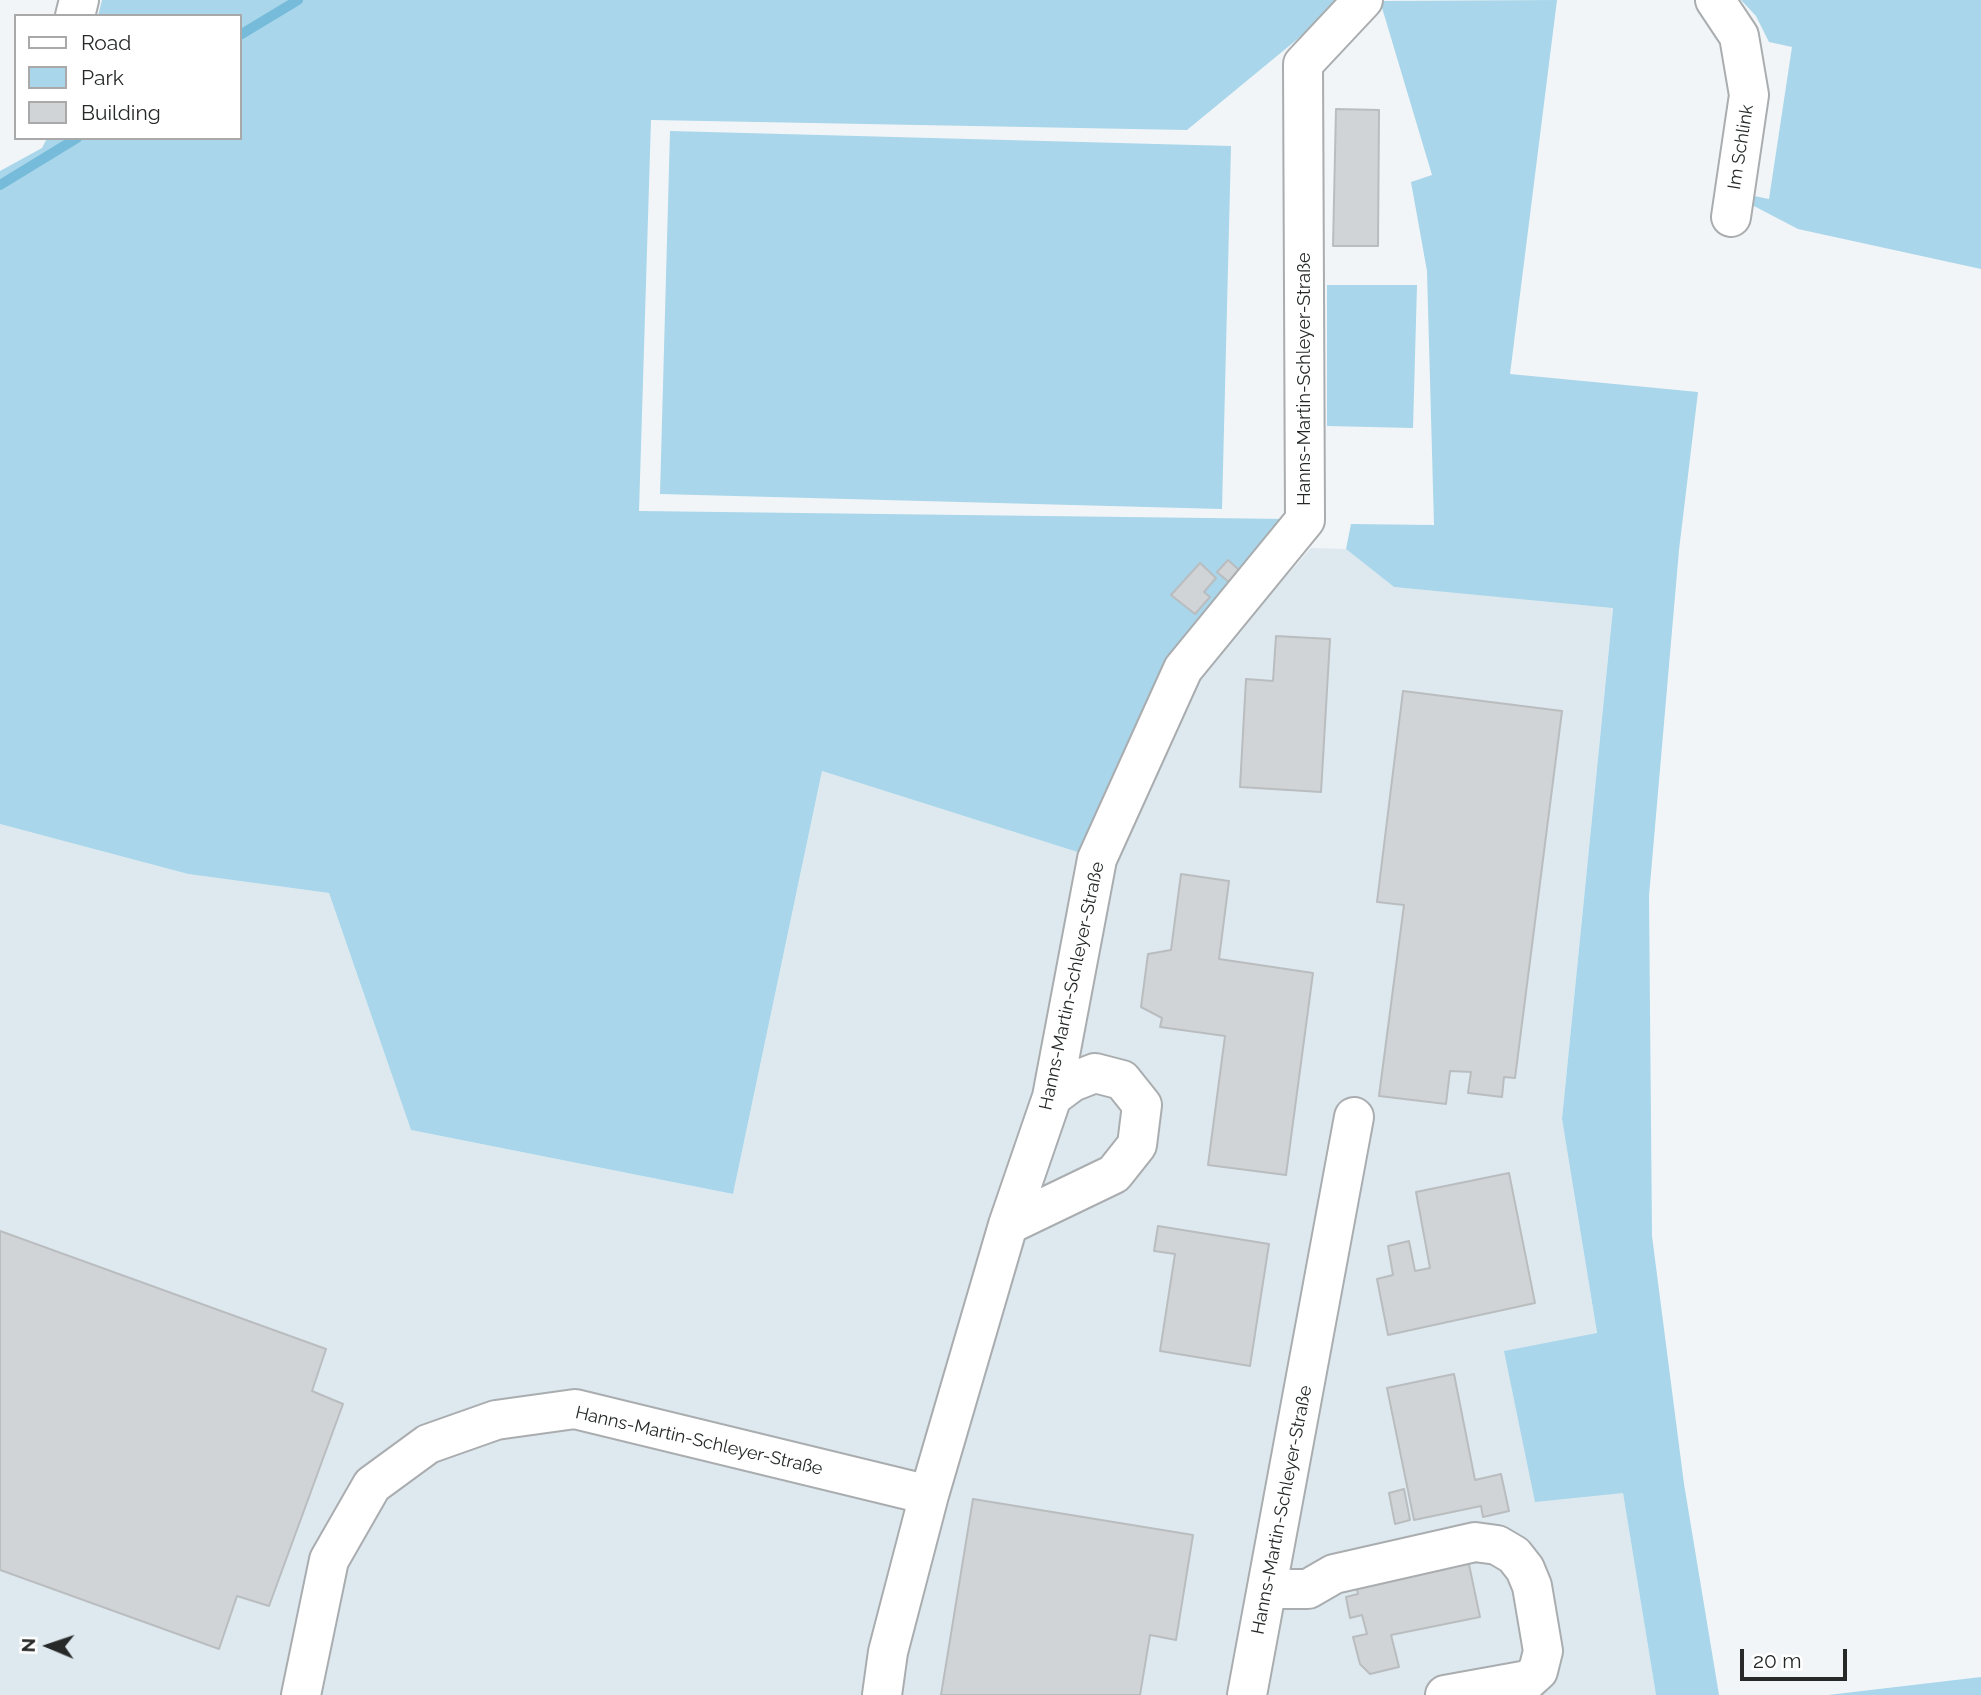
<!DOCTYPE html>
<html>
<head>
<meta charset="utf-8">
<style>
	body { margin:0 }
	#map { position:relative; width:1981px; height:1695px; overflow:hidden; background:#f1f5f7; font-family:Raleway,sans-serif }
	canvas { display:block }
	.legend { position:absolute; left:14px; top:14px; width:228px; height:126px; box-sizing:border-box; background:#fff; border:2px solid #a9a9a9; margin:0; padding:9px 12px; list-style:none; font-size:21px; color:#272929 }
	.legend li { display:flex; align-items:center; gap:14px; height:35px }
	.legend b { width:35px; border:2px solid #a9a9a9 }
	.north { position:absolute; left:14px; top:1611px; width:70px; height:70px; -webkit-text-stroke:5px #fff; paint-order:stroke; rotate:272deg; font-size:19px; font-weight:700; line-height:28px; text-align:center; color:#272929 }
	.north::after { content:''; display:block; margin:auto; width:24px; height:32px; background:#272929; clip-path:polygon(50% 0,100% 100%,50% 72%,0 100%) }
	.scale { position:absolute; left:1740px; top:1649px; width:107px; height:32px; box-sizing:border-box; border:4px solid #272929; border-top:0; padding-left:9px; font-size:21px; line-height:24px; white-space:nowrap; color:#272929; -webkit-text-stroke:5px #fff; paint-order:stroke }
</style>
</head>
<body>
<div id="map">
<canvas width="1981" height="1695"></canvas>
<ul class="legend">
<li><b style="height:9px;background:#fff"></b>Road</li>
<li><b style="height:19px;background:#a9d6ea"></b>Park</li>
<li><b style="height:19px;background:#d1d4d6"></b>Building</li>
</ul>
<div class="north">N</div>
<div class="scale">20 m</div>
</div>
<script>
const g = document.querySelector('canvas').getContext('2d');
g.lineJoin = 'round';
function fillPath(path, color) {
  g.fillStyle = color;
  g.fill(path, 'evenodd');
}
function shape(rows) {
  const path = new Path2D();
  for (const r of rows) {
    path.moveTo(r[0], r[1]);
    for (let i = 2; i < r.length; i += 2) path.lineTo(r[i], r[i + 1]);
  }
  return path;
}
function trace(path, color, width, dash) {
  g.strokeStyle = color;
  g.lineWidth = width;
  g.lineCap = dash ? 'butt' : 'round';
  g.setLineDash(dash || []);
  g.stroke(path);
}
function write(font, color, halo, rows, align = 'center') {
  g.font = font + ' Raleway,sans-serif';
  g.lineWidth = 5;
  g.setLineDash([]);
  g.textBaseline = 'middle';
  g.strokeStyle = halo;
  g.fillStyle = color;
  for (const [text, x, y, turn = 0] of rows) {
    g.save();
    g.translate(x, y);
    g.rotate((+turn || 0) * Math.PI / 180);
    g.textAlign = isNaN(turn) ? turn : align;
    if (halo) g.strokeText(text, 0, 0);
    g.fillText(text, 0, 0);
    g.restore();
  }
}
fillPath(shape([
	[1311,548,1346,549,1394,587,1613,607,1562,1119,1597,1334,1505,1351,1623,1493,1656,1695,0,1695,0,824,188,874,329,893,411,1130,733,1194,822,771,1087,855,1190,686]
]), '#dee9ef');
fillPath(shape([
	[102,0,1345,0,1187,130,651,120,639,511,1288,519,1087,855,822,771,733,1194,411,1130,329,893,188,874,0,824,0,171,42,148,47,138,240,138,240,16,98,16],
	[1557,0,1510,374,1698,392,1679,550,1649,896,1652,1236,1684,1484,1719,1695,1656,1695,1623,1493,1535,1502,1504,1351,1597,1333,1562,1119,1613,608,1394,587,1346,549,1351,524,1434,525,1427,271,1411,182,1432,175,1380,1],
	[1741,0,1981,0,1981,269,1798,229,1752,205,1745,194,1769,199,1792,47,1769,42,1756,16],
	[670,131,1231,146,1222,509,660,494],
	[1327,285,1417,285,1413,428,1327,426],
	[1981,1677,1981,1695,1828,1695]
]), '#a9d6ea');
trace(shape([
	[240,35,298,0],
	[0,185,77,138]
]), '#76bbd9', 10);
const building = shape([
	[1336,109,1379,110,1378,246,1333,246,1336,109],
	[1228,560,1240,571,1230,583,1217,572,1228,560],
	[1200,563,1216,578,1204,592,1210,597,1195,614,1171,595,1200,563],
	[1276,636,1330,639,1321,792,1240,787,1246,679,1273,681,1276,636],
	[1403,691,1562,711,1515,1078,1504,1077,1502,1097,1468,1093,1471,1072,1450,1071,1446,1104,1379,1096,1404,905,1377,902,1403,691],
	[1181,874,1229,881,1219,959,1313,973,1286,1175,1208,1165,1225,1036,1160,1027,1162,1018,1141,1007,1148,954,1171,950,1181,874],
	[1509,1173,1535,1303,1388,1335,1377,1279,1393,1275,1388,1246,1409,1241,1415,1271,1430,1268,1416,1192,1509,1173],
	[1158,1226,1269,1244,1250,1366,1160,1351,1175,1254,1154,1251,1158,1226],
	[0,1231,326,1349,312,1391,343,1404,269,1606,237,1596,219,1649,0,1570,0,1231],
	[1454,1374,1475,1480,1501,1474,1509,1511,1483,1517,1481,1506,1414,1520,1387,1388,1454,1374],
	[1404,1489,1410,1520,1395,1524,1389,1493,1404,1489],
	[973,1499,1193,1535,1176,1640,1150,1635,1140,1695,941,1695,973,1499],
	[1467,1555,1480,1617,1391,1635,1399,1667,1370,1674,1360,1664,1353,1637,1367,1634,1362,1615,1350,1618,1346,1597,1358,1594,1354,1578,1467,1555]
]);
fillPath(building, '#d1d4d6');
trace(building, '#babdbf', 2);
const minor = shape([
	[1715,0,1739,36,1749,95,1731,217],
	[75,16,79,0],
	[1008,1225,1114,1174,1137,1145,1142,1105,1122,1080,1095,1073,1072,1082,1052,1097],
	[1267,1589,1308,1589,1334,1574,1475,1542,1497,1545,1514,1555,1525,1569,1532,1586,1543,1651,1538,1671,1528,1680,1445,1695],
	[301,1695,329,1560,372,1485,428,1444,496,1420,575,1409,929,1495],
	[882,1695,888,1652,929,1495,1008,1225,1052,1097,1097,859,1183,669,1305,520,1303,64,1363,0],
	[1247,1695,1354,1117]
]);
trace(minor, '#aaadaf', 42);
trace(minor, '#fff', 38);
write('18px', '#272929', '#fff', [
	["Im Schlink",1741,147,-81],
	["Hanns-Martin-Schleyer-Straße",1305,379,-90],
	["Hanns-Martin-Schleyer-Straße",1072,986,-78],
	["Hanns-Martin-Schleyer-Straße",699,1441,13],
	["Hanns-Martin-Schleyer-Straße",1282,1510,-79]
]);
</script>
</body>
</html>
